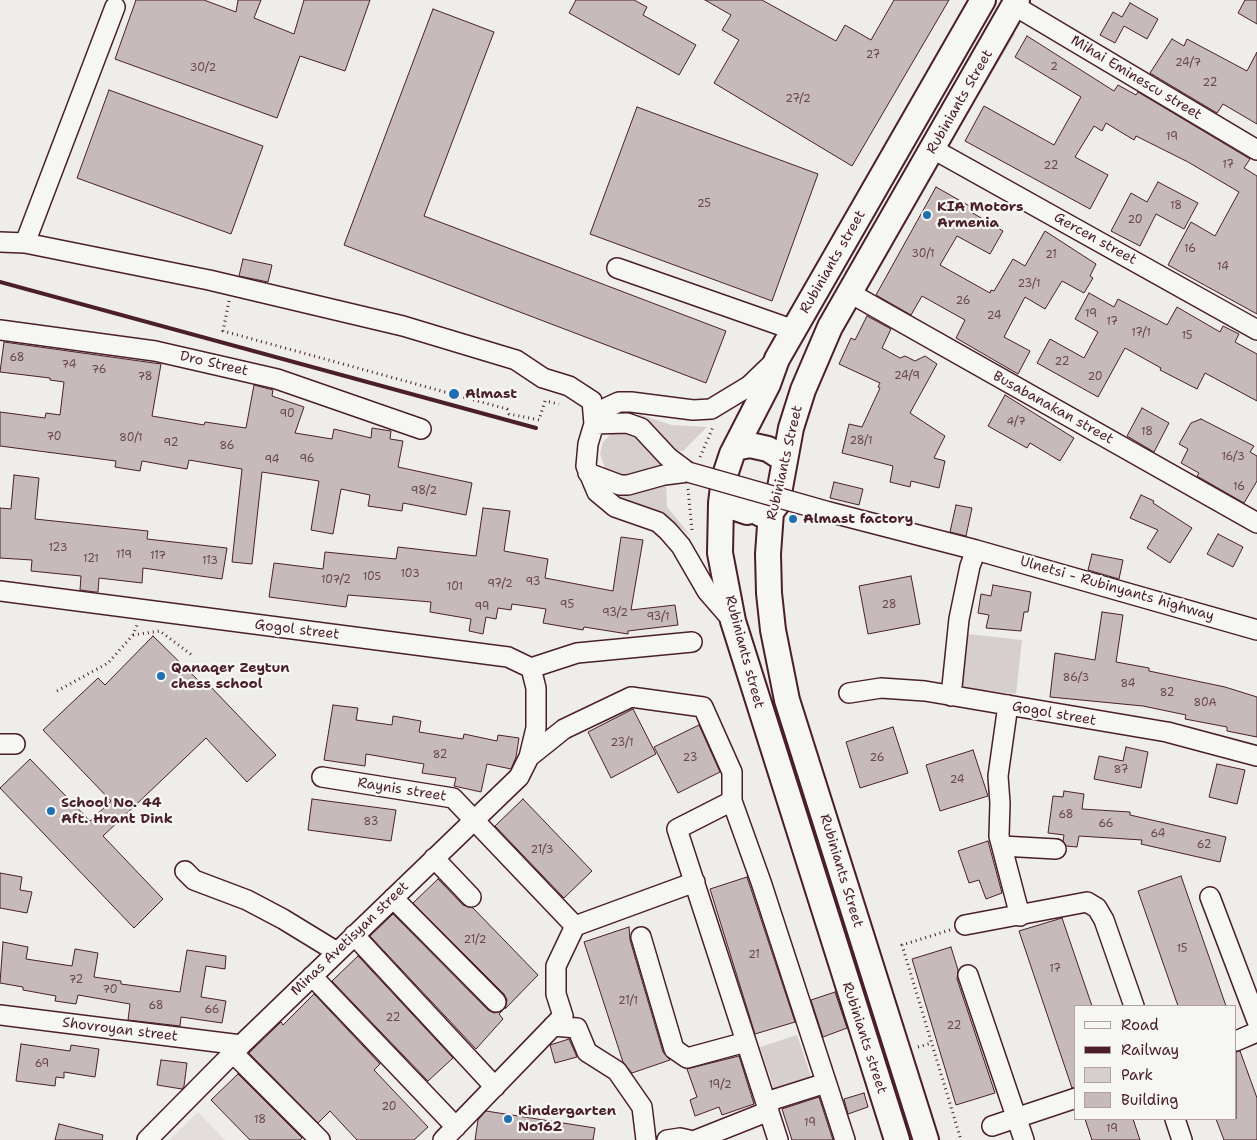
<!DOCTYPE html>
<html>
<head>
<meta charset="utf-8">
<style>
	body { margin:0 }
	#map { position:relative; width:1257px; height:1140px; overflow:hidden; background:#efedea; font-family:"Shantell Sans",sans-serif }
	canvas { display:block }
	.legend { position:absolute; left:1074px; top:1005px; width:162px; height:115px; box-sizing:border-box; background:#f6f6f2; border:1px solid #b1a0a2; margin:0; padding:6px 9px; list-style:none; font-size:15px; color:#4a1f2b }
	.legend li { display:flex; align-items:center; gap:10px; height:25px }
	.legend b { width:25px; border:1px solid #b1a0a2 }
</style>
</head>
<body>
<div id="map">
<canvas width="1257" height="1140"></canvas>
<ul class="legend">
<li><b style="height:6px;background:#f6f6f2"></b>Road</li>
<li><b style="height:6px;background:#4a1f2b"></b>Railway</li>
<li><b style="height:14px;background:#d7cfce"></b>Park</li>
<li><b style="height:14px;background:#c6babb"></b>Building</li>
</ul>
</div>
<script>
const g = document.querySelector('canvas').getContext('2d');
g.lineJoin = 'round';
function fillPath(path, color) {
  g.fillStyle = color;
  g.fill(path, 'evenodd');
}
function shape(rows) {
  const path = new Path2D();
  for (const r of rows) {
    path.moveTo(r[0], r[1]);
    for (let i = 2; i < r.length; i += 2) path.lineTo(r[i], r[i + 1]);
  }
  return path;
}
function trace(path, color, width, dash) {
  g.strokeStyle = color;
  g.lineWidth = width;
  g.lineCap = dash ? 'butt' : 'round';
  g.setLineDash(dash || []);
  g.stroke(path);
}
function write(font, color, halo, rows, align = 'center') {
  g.font = font + ' "Shantell Sans",sans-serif';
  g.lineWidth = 4.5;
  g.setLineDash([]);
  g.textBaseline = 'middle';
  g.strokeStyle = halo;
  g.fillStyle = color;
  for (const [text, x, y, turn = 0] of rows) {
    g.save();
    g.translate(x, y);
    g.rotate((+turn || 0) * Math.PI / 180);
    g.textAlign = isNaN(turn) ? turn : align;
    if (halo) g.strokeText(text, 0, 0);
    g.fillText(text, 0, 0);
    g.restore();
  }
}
fillPath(shape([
	[198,1112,225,1140,169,1140]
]), '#e3dedc');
fillPath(shape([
	[1008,30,1015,34,985,85,978,80],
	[623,414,641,415,672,425,707,427,683,451,676,450,675,452],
	[631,430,666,466,628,480,606,471,600,454,603,442,612,433],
	[666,481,667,507,691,536,667,517,610,495,611,489],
	[968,634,1022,640,1016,694,962,688],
	[797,1035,811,1077,774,1089,760,1047]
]), '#d7cfce');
const building = shape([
	[136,0,204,0,236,12,238,0,261,0,254,18,294,34,304,0,370,0,345,71,300,56,277,118,115,59,136,0],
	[576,0,634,0,647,7,643,15,696,45,679,75,569,13,576,0],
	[705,0,762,0,836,41,845,25,871,40,894,0,949,0,852,166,714,83,739,40,722,30,731,15,705,0],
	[1245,0,1257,0,1257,24,1238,13,1245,0],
	[1130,3,1158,19,1147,39,1124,26,1115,43,1100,35,1113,12,1122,17,1130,3],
	[433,9,494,32,424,216,726,331,706,383,344,245,433,9],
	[1027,36,1114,91,1118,85,1136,95,1138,92,1250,159,1244,168,1257,176,1257,314,1168,265,1191,222,1215,236,1239,192,1188,162,1136,136,1134,140,1106,123,1102,131,1094,126,1075,157,1108,175,1090,209,965,141,984,106,1054,145,1081,97,1015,57,1027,36],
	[1172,39,1184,46,1187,39,1247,71,1257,52,1257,124,1223,104,1217,113,1150,73,1172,39],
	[109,90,263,146,231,234,77,178,109,90],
	[637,107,818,174,772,301,590,234,637,107],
	[1158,182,1198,203,1184,229,1156,214,1140,246,1111,231,1131,193,1147,202,1158,182],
	[936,187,973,208,971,212,1003,231,990,254,957,236,940,265,990,293,991,290,994,291,1013,259,1025,266,1045,231,1096,264,1090,276,1093,278,1084,293,1062,281,1045,309,1025,297,1004,337,1030,351,1018,374,956,338,965,320,922,296,911,315,876,295,936,187],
	[243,259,272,265,268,282,239,276,243,259],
	[1089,293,1114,307,1118,299,1167,325,1177,307,1220,332,1223,326,1239,334,1235,342,1257,354,1257,401,1205,373,1197,389,1160,370,1161,368,1125,348,1098,397,1037,363,1050,339,1084,358,1098,332,1075,319,1089,293],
	[867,316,891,329,882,348,900,358,905,356,915,361,925,356,937,364,910,413,945,436,934,458,945,461,939,488,911,481,910,487,890,482,893,466,842,453,849,424,862,427,880,388,878,387,880,383,839,364,851,338,855,340,867,316],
	[4,342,161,364,152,416,204,425,205,422,246,428,254,385,273,390,272,396,304,407,295,433,332,439,334,429,371,438,372,428,391,431,390,439,403,441,398,467,472,483,466,515,403,503,402,511,368,506,370,495,341,489,333,534,311,530,319,481,262,472,252,564,232,562,242,469,189,460,187,469,142,461,140,471,115,467,116,461,0,446,0,412,45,418,46,413,60,415,64,382,50,380,50,378,0,372,4,342],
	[1005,395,1074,438,1060,461,1030,443,1027,448,988,426,1005,395],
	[1142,408,1169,423,1154,452,1127,436,1142,408],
	[1201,419,1254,446,1250,452,1257,456,1257,481,1244,503,1197,476,1199,473,1181,463,1188,449,1179,444,1191,423,1201,419],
	[14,475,39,478,35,519,148,531,147,539,227,548,222,579,143,568,142,583,99,578,98,592,95,592,80,590,81,576,31,571,32,560,0,558,0,508,11,509,14,475],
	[834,482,863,489,859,505,830,498,834,482],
	[1141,495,1154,501,1153,503,1192,528,1170,563,1147,548,1158,530,1130,518,1141,495],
	[956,505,972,508,966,536,950,532,956,505],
	[483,508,510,511,504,551,548,559,545,578,613,591,621,537,643,540,631,610,675,605,678,625,628,631,628,634,584,627,583,630,543,623,546,609,512,604,511,610,498,608,496,619,486,617,483,634,469,631,471,619,430,612,431,602,348,595,346,607,269,597,274,563,323,569,325,552,396,559,398,547,476,556,483,508],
	[1218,534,1243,547,1233,567,1207,554,1218,534],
	[1092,554,1123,560,1119,579,1088,570,1092,554],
	[911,576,920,624,868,634,859,586,911,576],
	[993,585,1031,592,1028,612,1024,612,1021,631,986,628,989,615,978,613,981,594,991,596,993,585],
	[1102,612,1123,615,1116,662,1149,668,1149,671,1225,687,1257,697,1257,737,1227,731,1227,727,1185,719,1186,715,1143,706,1050,697,1055,653,1095,660,1102,612],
	[153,636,206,688,209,685,276,755,247,782,206,738,103,836,163,899,134,928,0,788,30,759,90,821,111,801,43,730,98,678,105,685,153,636],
	[333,705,358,708,356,720,392,725,393,716,421,721,419,732,463,739,464,734,497,741,498,735,519,738,516,757,511,769,487,764,481,792,454,786,456,778,422,773,424,764,366,754,365,766,324,760,333,705],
	[633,709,656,754,611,778,588,732,633,709],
	[699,725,720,772,678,793,654,747,699,725],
	[893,727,908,773,860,788,846,742,893,727],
	[1126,747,1148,752,1141,788,1094,779,1099,756,1123,761,1126,747],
	[973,750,988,796,940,811,926,765,973,750],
	[1217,764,1245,770,1237,804,1209,797,1217,764],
	[1064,791,1084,794,1082,809,1130,812,1130,815,1226,837,1220,862,1141,844,1142,840,1079,836,1077,847,1066,846,1063,841,1064,835,1048,833,1053,796,1063,797,1064,791],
	[312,799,396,810,391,841,308,830,312,799],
	[523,799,592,871,564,898,495,826,523,799],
	[988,841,1002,893,986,899,979,880,969,883,958,851,988,841],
	[0,873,22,877,20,890,32,892,27,913,0,908,0,873],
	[1181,876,1226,1006,1178,1006,1138,891,1181,876],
	[747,877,795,1022,755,1034,710,889,747,877],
	[438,879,463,905,473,908,538,975,505,1009,507,1000,504,994,413,903,438,879],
	[393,914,488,1010,494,1013,502,1011,499,1014,503,1019,476,1049,370,936,393,914],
	[1062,918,1092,1006,1076,1006,1076,1087,1072,1088,1019,931,1062,918],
	[629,927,630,940,663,1052,670,1060,632,1073,623,1062,584,942,629,927],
	[3,942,28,947,26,959,72,966,75,949,98,953,94,977,121,981,121,984,180,992,187,950,226,956,225,969,206,966,201,997,226,1001,222,1023,181,1017,180,1026,128,1020,130,1004,78,995,76,1004,55,1001,56,996,23,990,23,987,0,983,3,942],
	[951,947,958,970,957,979,995,1093,956,1105,912,959,951,947],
	[358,956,453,1058,428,1081,332,981,358,956],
	[835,992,847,1028,823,1037,811,1000,835,992],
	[314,994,380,1064,374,1070,428,1127,414,1140,357,1140,330,1111,318,1123,249,1053,281,1022,283,1025,314,994],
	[569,1039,577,1057,555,1063,550,1045,569,1039],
	[21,1044,70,1051,71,1045,99,1049,95,1077,64,1072,64,1078,56,1077,55,1086,16,1081,21,1044],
	[1240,1051,1257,1098,1257,1140,1224,1140,1216,1119,1236,1119,1236,1052,1240,1051],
	[739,1056,754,1104,722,1115,719,1107,695,1116,690,1100,697,1097,687,1069,739,1056],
	[161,1060,187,1063,184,1086,182,1089,157,1085,161,1060],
	[238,1074,302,1138,300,1140,250,1140,211,1100,238,1074],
	[864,1093,868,1107,848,1114,844,1099,864,1093],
	[819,1097,833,1140,792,1140,782,1109,819,1097],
	[486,1111,595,1128,593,1140,475,1140,478,1120,486,1111],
	[1085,1119,1133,1119,1140,1140,1092,1140,1085,1119],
	[59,1124,103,1135,102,1140,55,1140,59,1124]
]);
fillPath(building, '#c6babb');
trace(building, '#4a1f2b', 1);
const minor = shape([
	[1015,6,1257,150],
	[933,149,1257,330],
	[0,242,25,243,209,280,403,326,516,360,543,378,569,386,592,401,594,424,627,423,641,428,668,457,688,472],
	[25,243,115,7],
	[617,268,794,330],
	[850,293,1257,523],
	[0,330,155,351,277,379,421,429],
	[588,473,620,485,628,485,664,475,688,472],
	[829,512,976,550,1257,630],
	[0,591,508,657,531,668,536,688,536,728,529,757,519,777,241,1045,147,1140],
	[733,621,707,591,681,546,668,531,658,522,615,507,597,492,586,466,588,444,594,424,608,407,619,402,631,402,693,410,711,409,749,386,776,360],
	[531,668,577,653,692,642],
	[849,693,881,688,925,691,1167,732,1257,756],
	[951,696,959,619,970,566,976,550],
	[1008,705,998,776,1000,803,999,836,1020,916],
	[0,744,15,744],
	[529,757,564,729,631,697,703,707,732,772,732,801,761,882,845,1140],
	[322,777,453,798,575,926],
	[732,801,677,829,778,1140],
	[1002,846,1056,849],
	[434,858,471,897],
	[185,871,194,880,247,900,283,919,337,952],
	[1210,897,1257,1021],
	[393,898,496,1002],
	[965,925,1087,902,1097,908,1104,920,1134,1006],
	[354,935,495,1087],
	[641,937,674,1049,687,1058,746,1042],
	[968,975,1024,1140],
	[312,976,456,1127],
	[0,1015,241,1045],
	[553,1026,577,1028,587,1052,617,1071,642,1107,646,1140],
	[1236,1041,1257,1032],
	[233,1053,320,1140],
	[766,1102,826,1083],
	[1175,1119,1182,1140],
	[992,1126,1076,1098],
	[443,1140,563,1016,556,994,556,966,575,926,695,882],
	[667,1140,680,1138,689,1140],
	[696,1140,769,1111]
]);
const major = shape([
	[735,448,750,445,768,449,785,460],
	[721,503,747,512,754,510,761,514,768,508,771,512],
	[897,1140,733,621,720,553,721,503,724,478,732,454,768,384,777,359,983,0],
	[926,1140,787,700,773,630,769,593,768,554,771,512,777,504,791,428,803,390,830,327,1017,0]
]);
trace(minor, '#4a1f2b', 22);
trace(major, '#4a1f2b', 28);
trace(shape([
	[229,301,223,331,507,409,509,414,539,420,545,401,559,404],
	[700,457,713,427],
	[688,489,692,530],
	[133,635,160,631,193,656],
	[57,691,108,663,133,635,137,625],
	[950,930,902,945,961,1140],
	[918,1047,932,1043]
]), '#4a1f2b', 3, [1, 4]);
trace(minor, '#f6f6f2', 19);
trace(major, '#f6f6f2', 24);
trace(shape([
	[0,282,536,428]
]), '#4a1f2b', 4);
const minorBridge = shape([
	[688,472,829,512]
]);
trace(minorBridge, '#4a1f2b', 22, []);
trace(minorBridge, '#f6f6f2', 19);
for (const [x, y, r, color] of [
	[927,215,5,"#1f6fb2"],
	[454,394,6,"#1f6fb2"],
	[793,519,5,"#1f6fb2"],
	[161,676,5,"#1f6fb2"],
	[51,811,5,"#1f6fb2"],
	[508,1119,5,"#1f6fb2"]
]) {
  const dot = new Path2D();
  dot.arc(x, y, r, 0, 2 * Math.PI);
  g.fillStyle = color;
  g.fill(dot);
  trace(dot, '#f6f6f2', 2);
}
write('11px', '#69464f', null, [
	["27",873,55],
	["24/7",1188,63],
	["2",1054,67],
	["30/2",203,68],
	["22",1210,83],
	["27/2",798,99],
	["19",1172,137],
	["17",1228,165],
	["22",1051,166],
	["25",704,204],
	["18",1176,206],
	["20",1135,220],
	["16",1190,249],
	["30/1",923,254],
	["21",1051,255],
	["14",1223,267],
	["23/1",1029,284],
	["26",963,301],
	["19",1091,314],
	["24",994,316],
	["17",1112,322],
	["17/1",1141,333],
	["15",1187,336],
	["68",17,358],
	["22",1062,362],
	["74",69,365],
	["76",99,370],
	["24/9",907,376],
	["78",145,377],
	["20",1095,377],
	["90",287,414],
	["4/7",1016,422],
	["18",1147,432],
	["70",54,437],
	["80/1",131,438],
	["28/1",861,441],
	["92",171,443],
	["86",227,446],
	["16/3",1233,457],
	["96",307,459],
	["94",272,460],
	["16",1239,487],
	["98/2",424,491],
	["123",58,548],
	["119",124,555],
	["117",158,556],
	["121",91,559],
	["113",210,561],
	["103",410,574],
	["105",372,577],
	["107/2",336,580],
	["93",533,582],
	["97/2",500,584],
	["101",455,587],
	["95",567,605],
	["28",889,605],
	["99",482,607],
	["93/2",615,613],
	["93/1",658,617],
	["86/3",1076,678],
	["84",1128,684],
	["82",1167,693],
	["80A",1205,703],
	["23/1",622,743],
	["82",440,755],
	["23",690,758],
	["26",877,758],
	["87",1121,770],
	["24",957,780],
	["68",1066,815],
	["83",371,822],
	["66",1106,824],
	["64",1158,834],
	["62",1204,845],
	["21/3",542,850],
	["21/2",475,940],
	["15",1182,949],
	["21",754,955],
	["17",1055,969],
	["72",76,980],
	["70",110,990],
	["21/1",628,1001],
	["68",156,1006],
	["66",212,1010],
	["22",393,1018],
	["22",954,1026],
	["69",42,1064],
	["19/2",720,1085],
	["20",389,1107],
	["18",260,1120],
	["19",810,1123],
	["19",1112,1129]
]);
write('14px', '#4a1f2b', '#f6f6f2', [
	["Mihai Eminescu street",1136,78,31],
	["Rubiniants Street",960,102,-60],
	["Gercen street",1095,239,29],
	["Rubiniants street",833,262,-60],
	["Dro Street",214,364,13],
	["Busabanakan street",1053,408,29],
	["Rubiniants Street",785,463,-77],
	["Ulnetsi - Rubinyants highway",1117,589,16],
	["Gogol street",297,630,7],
	["Rubiniants street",744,652,75],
	["Gogol street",1054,714,10],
	["Raynis street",402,790,9],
	["Rubiniants Street",841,871,73],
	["Minas Avetisyan street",350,939,-44],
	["Shovroyan street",120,1030,7],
	["Rubiniants street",864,1038,72]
]);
write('bold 14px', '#4a1f2b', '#f6f6f2', [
	["KIA Motors",937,207],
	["Armenia",937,223],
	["Almast",465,394],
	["Almast factory",803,519],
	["Qanaqer Zeytun",171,668],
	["chess school",171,684],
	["School No. 44",61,803],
	["Aft. Hrant Dink",61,819],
	["Kindergarten",518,1111],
	["No162",518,1127]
], 'left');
</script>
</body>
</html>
